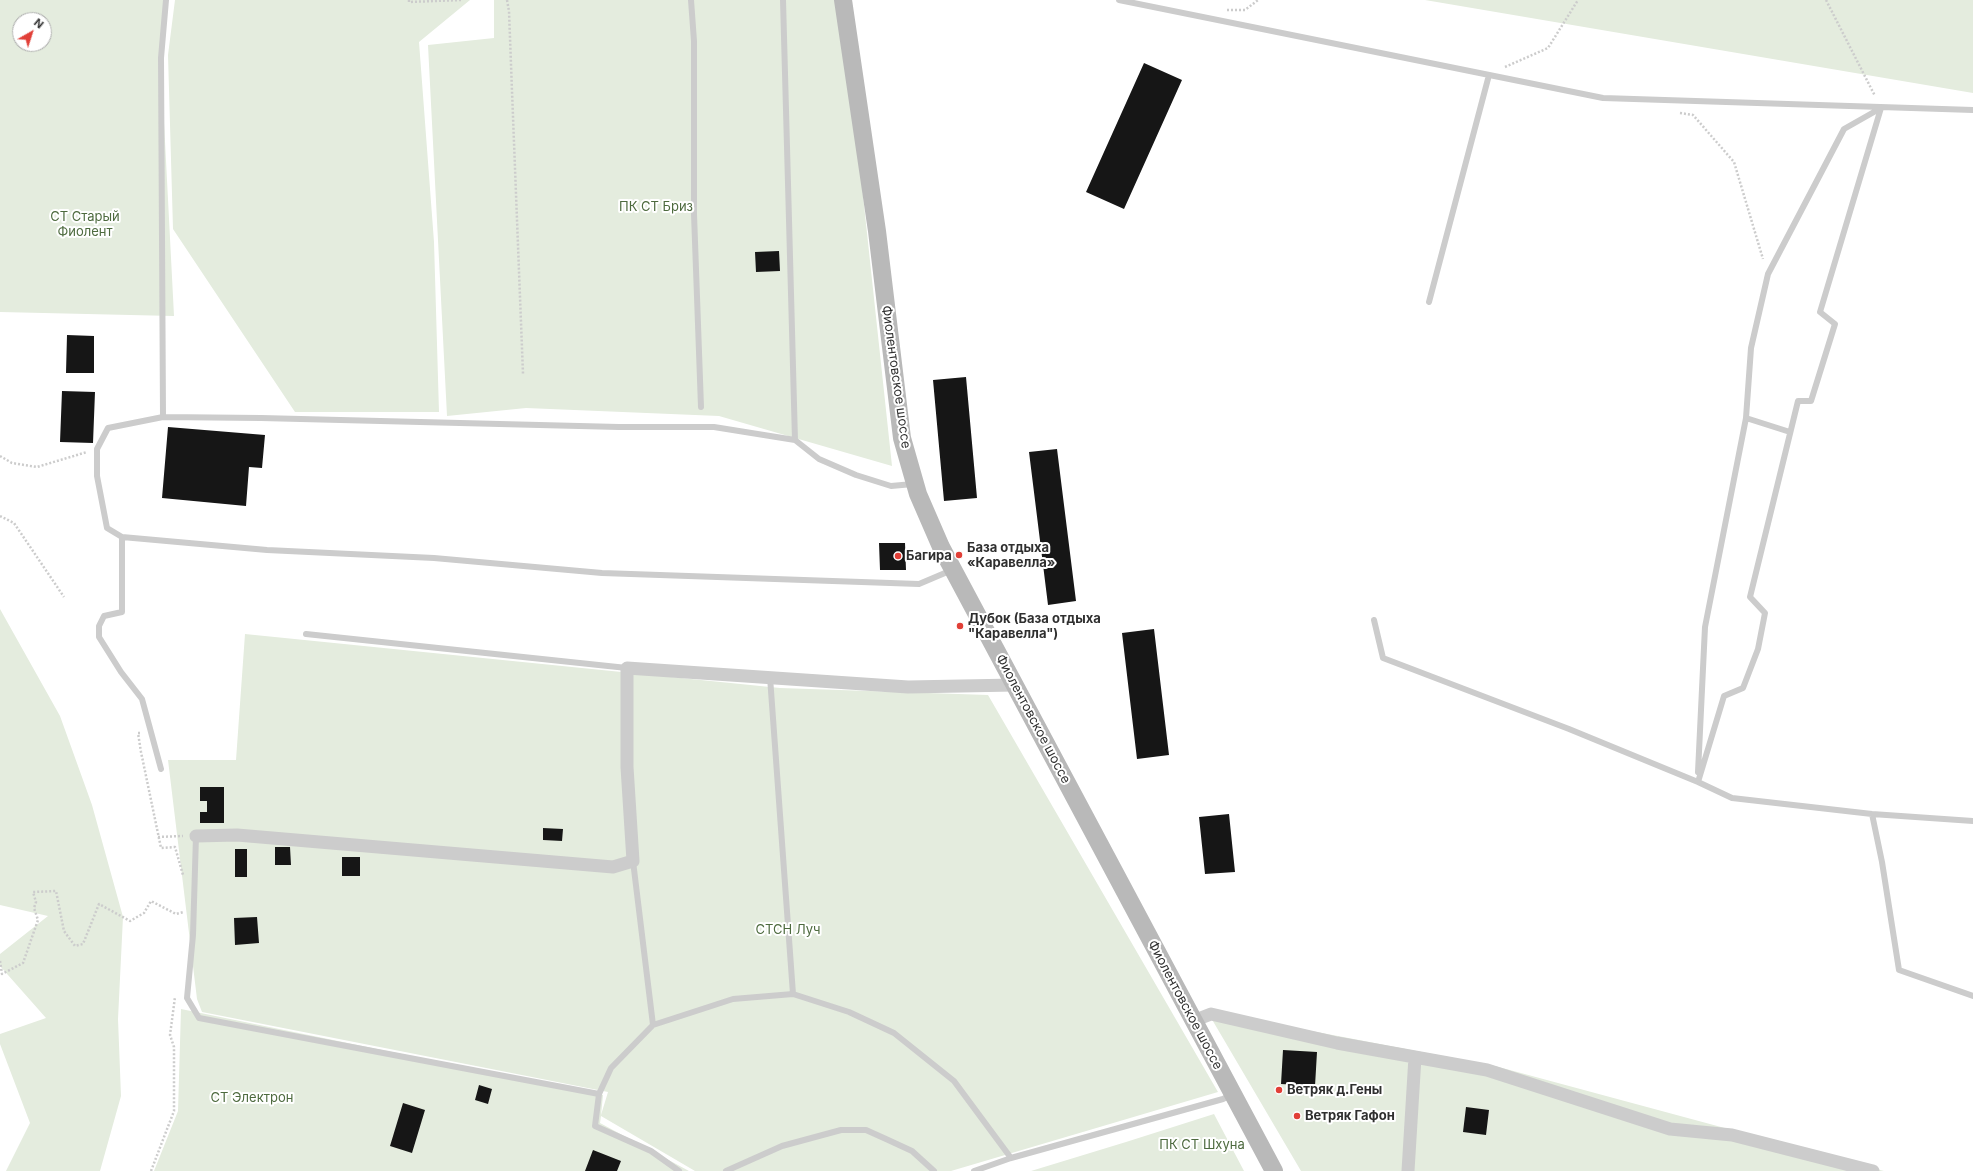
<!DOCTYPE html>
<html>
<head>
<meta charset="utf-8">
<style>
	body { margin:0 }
	#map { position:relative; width:1973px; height:1171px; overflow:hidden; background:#fff; font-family:Inter,sans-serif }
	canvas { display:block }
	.north { position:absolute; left:12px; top:12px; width:40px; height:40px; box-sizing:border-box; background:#fff; border:1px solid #acacac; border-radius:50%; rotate:39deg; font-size:11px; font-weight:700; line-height:16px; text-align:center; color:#2f2f2f }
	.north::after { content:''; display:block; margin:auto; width:14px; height:18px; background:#e13f37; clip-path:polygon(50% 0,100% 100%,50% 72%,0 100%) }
</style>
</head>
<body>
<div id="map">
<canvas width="1973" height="1171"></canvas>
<div class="north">N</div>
</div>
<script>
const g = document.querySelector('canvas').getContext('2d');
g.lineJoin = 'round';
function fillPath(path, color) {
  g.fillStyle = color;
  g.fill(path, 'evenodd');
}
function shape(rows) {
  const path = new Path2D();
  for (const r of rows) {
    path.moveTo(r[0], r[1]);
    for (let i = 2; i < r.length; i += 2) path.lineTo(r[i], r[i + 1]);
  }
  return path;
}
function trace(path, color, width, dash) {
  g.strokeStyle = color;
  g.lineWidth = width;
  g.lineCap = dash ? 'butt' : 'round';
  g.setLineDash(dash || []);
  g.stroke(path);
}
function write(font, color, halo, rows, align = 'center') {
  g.font = font + ' Inter,sans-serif';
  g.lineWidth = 4;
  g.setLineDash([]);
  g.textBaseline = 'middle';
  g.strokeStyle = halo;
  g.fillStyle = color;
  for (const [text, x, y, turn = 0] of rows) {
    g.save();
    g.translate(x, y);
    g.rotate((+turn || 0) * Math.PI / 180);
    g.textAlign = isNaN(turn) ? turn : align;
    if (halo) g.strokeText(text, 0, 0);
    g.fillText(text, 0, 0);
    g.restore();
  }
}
fillPath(shape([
	[0,0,164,0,160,44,174,316,0,312],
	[20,20,44,20,44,44,20,44],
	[175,0,470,0,419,42,434,242,439,412,295,412,173,229,168,55],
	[494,0,842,0,892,466,719,416,526,408,447,416,428,45,494,38],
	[1425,0,1973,0,1973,93],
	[0,609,60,716,92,805,123,917,118,1019,121,1096,100,1171,6,1171,30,1123,0,1044,0,1034,46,1018,0,966,0,954,48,916,0,905],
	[245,634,780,688,988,695,1218,1092,951,1171,695,1171,601,1116,600,1123,689,1171,154,1171,178,1111,181,1009,603,1095,601,1115,608,1092,202,1012,197,999,168,760,236,760],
	[1207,1011,1495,1066,1884,1171,1301,1171],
	[1214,1114,1244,1171,1031,1171,1126,1142]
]), '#e4ecde');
fillPath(shape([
	[1144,63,1182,80,1124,209,1086,192],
	[779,251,780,271,756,272,755,252],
	[67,335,94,336,94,373,66,373],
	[966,377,977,498,944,501,933,380],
	[62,391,95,392,93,443,60,442],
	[168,427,265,435,262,468,249,467,246,506,162,498],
	[1057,449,1076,601,1048,605,1029,452],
	[879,543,905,543,906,570,880,570],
	[1154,629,1169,755,1137,759,1122,633],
	[200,787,224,787,224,823,200,823,200,812,207,812,207,801,200,801],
	[1229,814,1235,872,1205,874,1199,817],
	[543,828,563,829,562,841,543,840],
	[275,847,290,847,291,865,275,865],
	[235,849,247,849,247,877,235,877],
	[342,857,360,857,360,876,342,876],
	[257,917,259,943,235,945,234,918],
	[1283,1050,1317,1052,1315,1086,1281,1084],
	[479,1085,492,1089,488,1104,475,1100],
	[403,1103,425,1110,412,1153,390,1146],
	[1466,1107,1489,1110,1486,1135,1463,1132],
	[593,1150,621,1161,617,1171,585,1171]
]), '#161616');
trace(shape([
	[409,0,409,2,461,0],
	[507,0,509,11,512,91,523,374],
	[1826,0,1875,96],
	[1227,10,1245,10,1258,0],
	[1505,67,1548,48,1578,0],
	[1680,113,1693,115,1734,162,1763,259],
	[0,456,12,463,37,467,87,452],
	[0,516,14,523,64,597],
	[140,733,138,733,141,752,161,848,175,847,183,875],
	[158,837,183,836],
	[0,961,2,974,23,963,38,920,34,908,36,902,33,892,56,891,64,931,75,946,83,944,99,904,130,921,144,913,151,901,176,914,184,912],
	[151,1171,174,1111,174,1047,170,1035,175,997]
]), '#ccc', 2.5, [2, 2]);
trace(shape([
	[691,0,694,41,694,214,701,407],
	[783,0,795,440,819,459,856,475,891,486,913,484],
	[1119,0,1603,98,1973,110],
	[1429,302,1489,75],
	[163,417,161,58,166,0],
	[1746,418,1790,432],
	[795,440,714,427,619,427,261,418,163,417,108,428,97,449,97,476,107,528,122,537,267,550,434,558,602,573,919,584,952,570],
	[122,537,122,612,104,616,99,626,99,637,121,672,142,699,161,769],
	[1374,620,1383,658,1569,729,1698,782,1732,798,1872,814,1973,821],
	[306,634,627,668],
	[770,677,793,994],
	[1698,772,1705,627,1746,418,1751,348,1768,274,1844,129,1881,108],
	[1698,782,1724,696,1743,688,1758,649,1765,613,1750,597,1798,401,1811,401,1835,324,1820,312,1881,108],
	[1872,814,1882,862,1899,970,1973,996],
	[196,836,193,935,187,998,199,1018,599,1094],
	[633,861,653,1025],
	[679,1171,651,1151,595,1126,599,1094,611,1068,653,1025,733,999,793,994,849,1012,894,1033,954,1081,1011,1158],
	[726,1171,782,1146,841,1130,866,1130,886,1139,912,1151,934,1171],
	[974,1171,1011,1158,1223,1099,1231,1095]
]), '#ccc', 6);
trace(shape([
	[196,836,237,835,613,867,633,861,627,767,627,668,908,687,1015,685],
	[1193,1021,1211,1014,1337,1043,1487,1070,1670,1129,1732,1135,1873,1171],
	[1408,1171,1415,1057]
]), '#ccc', 13);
trace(shape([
	[843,0,877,231,902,438,918,494,941,547,1274,1171]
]), '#b9b9b9', 18);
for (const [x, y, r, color] of [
	[959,555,4,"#e13f37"],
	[898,556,4,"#e13f37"],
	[960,626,4,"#e13f37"],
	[1279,1090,4,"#e13f37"],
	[1297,1116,4,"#e13f37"]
]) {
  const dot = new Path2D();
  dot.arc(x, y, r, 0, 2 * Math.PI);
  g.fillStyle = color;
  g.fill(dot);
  trace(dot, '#fff', 1.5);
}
write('13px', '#4d6a3e', '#fff', [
	["ПК СТ Бриз",656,207],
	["СТ Старый",85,217],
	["Фиолент",85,232],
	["СТСН Луч",788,930],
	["СТ Электрон",252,1098],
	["ПК СТ Шхуна",1202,1145]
]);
write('13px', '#2f2f2f', '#fff', [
	["Фиолентовское шоссе",896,377,82],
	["Фиолентовское шоссе",1033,719,62],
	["Фиолентовское шоссе",1185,1005,62]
]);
write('bold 13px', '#2f2f2f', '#fff', [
	["База отдыха",967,548],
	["«Каравелла»",967,563],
	["Багира",906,556],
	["Дубок (База отдыха",968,619],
	["\"Каравелла\")",968,634],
	["Ветряк д.Гены",1287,1090],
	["Ветряк Гафон",1305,1116]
], 'left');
</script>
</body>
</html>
